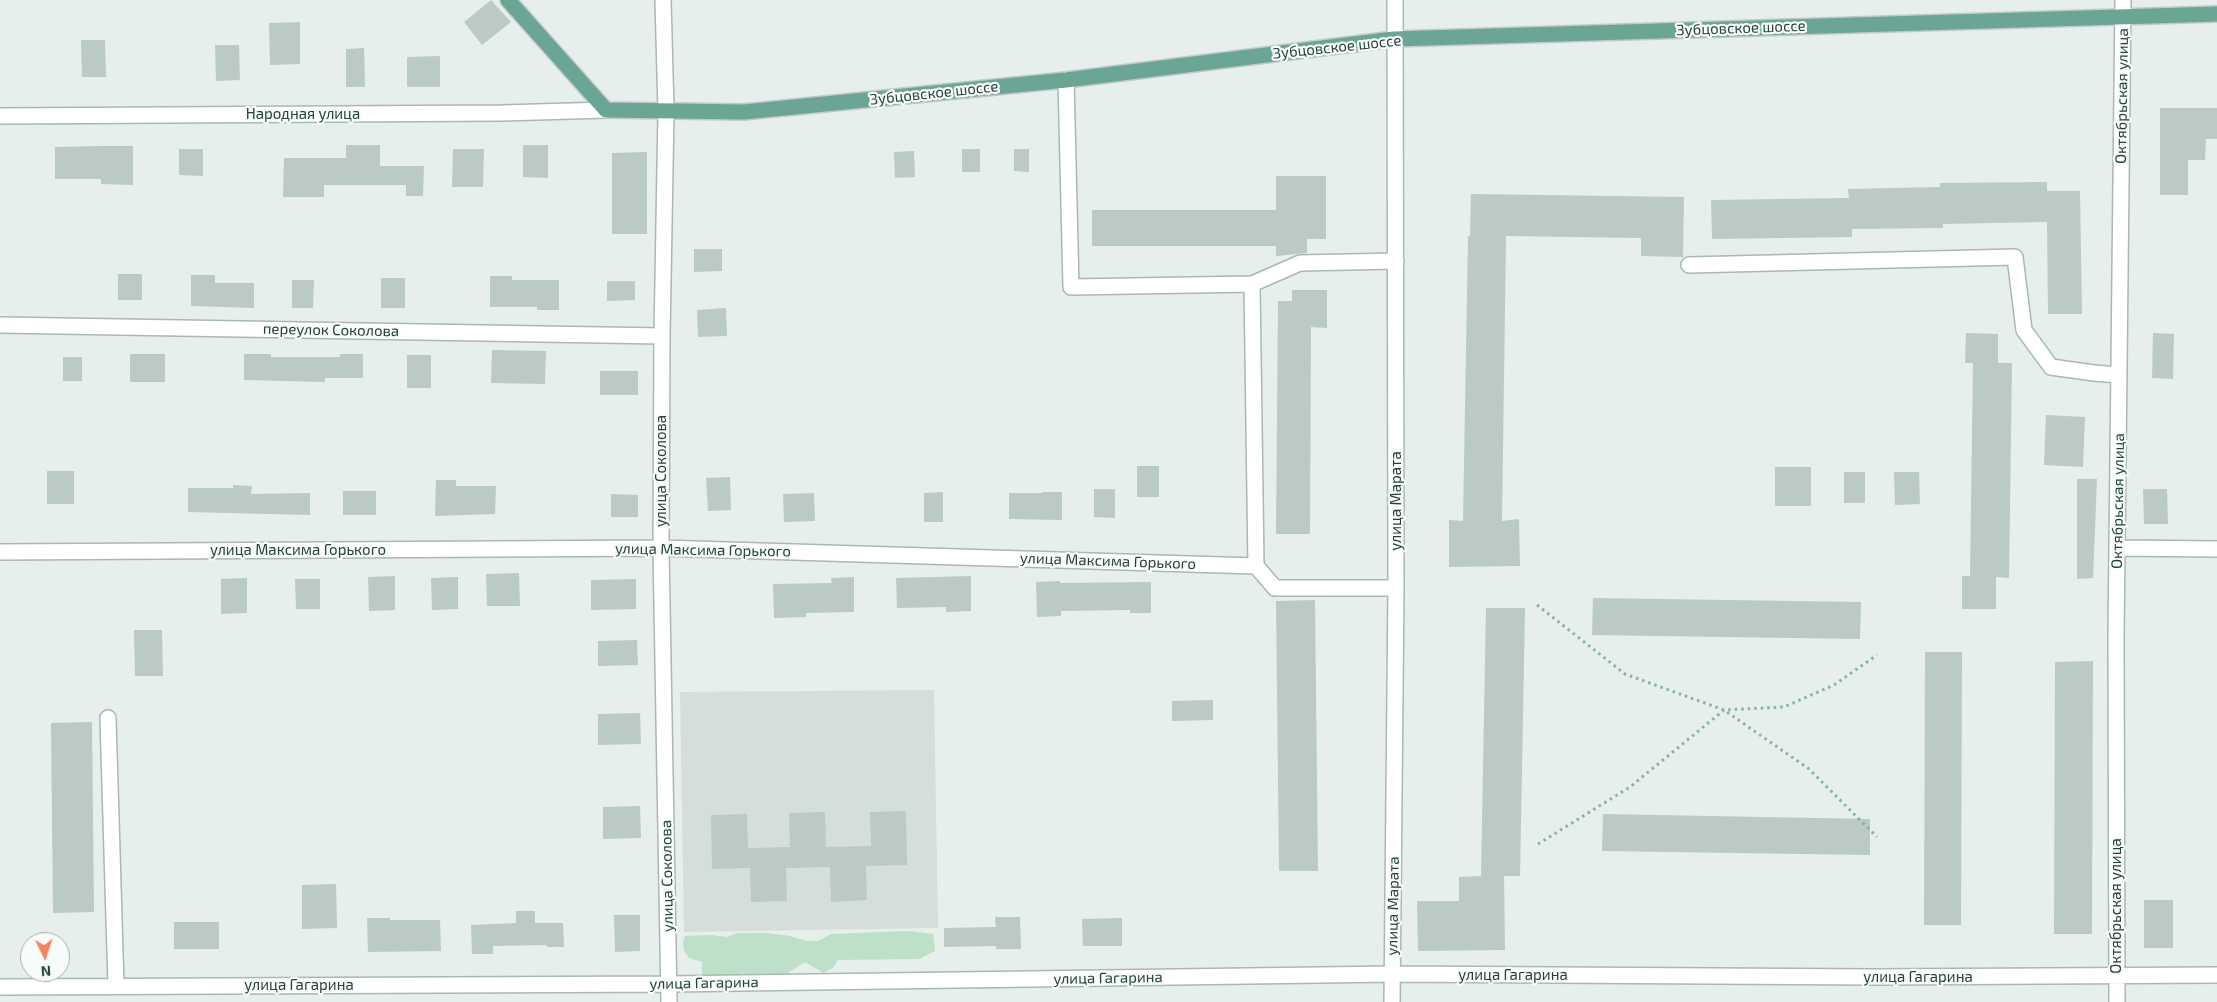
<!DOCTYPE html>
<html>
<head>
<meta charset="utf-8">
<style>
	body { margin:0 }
	#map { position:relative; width:2217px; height:1002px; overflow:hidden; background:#e6efeb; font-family:"Exo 2",sans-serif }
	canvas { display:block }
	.north { position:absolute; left:20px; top:932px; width:50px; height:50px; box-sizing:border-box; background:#f7fbf9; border:1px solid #a3b1ad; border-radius:50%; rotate:176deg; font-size:14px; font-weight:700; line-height:20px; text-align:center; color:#24423a }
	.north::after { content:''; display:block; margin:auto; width:18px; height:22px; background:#f4845f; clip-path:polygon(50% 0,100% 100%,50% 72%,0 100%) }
</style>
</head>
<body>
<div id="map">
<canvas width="2217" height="1002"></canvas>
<div class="north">N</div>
</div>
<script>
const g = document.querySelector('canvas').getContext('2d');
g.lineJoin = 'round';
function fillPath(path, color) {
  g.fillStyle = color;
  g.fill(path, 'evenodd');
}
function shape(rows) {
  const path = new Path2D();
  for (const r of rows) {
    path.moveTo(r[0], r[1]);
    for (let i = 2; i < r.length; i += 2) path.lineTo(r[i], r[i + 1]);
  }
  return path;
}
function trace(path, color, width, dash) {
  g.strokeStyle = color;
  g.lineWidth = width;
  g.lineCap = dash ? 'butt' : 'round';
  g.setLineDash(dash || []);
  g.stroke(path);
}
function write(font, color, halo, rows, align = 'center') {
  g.font = font + ' "Exo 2",sans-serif';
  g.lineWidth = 4.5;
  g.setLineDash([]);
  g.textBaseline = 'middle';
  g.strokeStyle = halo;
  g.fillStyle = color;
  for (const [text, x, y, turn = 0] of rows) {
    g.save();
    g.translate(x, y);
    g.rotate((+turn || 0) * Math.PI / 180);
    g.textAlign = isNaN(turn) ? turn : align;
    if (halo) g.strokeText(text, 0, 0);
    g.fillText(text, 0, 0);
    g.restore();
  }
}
fillPath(shape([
	[934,690,938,928,684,932,680,692]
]), '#d4dfda');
fillPath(shape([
	[908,931,933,934,935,951,919,959,838,960,833,968,823,973,805,962,786,974,769,976,763,974,757,978,748,978,744,973,730,979,707,981,702,974,702,962,689,958,684,951,683,941,685,936,712,935,727,937,738,933,767,933,790,936,807,941,818,941,831,934]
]), '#bfe0c8');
fillPath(shape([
	[491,0,511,22,482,45,464,22],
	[300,22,300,64,270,65,269,23],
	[81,40,105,40,106,77,82,77],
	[215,45,239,45,240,80,216,81],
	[364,48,365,87,346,87,346,49],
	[440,56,440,87,407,87,407,57],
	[2160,108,2217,108,2217,139,2206,139,2205,160,2188,160,2188,195,2160,195],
	[346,145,380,145,380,166,424,166,423,196,406,196,406,185,324,185,324,197,283,197,284,158,346,158],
	[523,145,548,145,548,178,523,177],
	[101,146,133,146,133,185,101,184,101,179,55,179,55,147],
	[179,149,203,149,203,176,179,175],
	[453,149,484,149,483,187,452,187],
	[962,149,980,149,980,172,962,172],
	[1014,149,1029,149,1029,172,1014,171],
	[914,151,915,177,895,178,894,152],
	[647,152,647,234,612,234,612,153],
	[1276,176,1326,176,1326,239,1307,239,1307,253,1276,256,1276,246,1092,246,1092,210,1276,210],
	[2047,182,2047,191,2080,191,2082,314,2048,314,2047,222,1943,224,1943,228,1852,229,1852,237,1712,239,1711,200,1849,198,1848,189,1940,187,1940,183],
	[1471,194,1684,197,1683,257,1641,256,1641,238,1506,236,1502,521,1519,519,1520,566,1449,567,1449,520,1463,521,1468,236,1470,236],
	[694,249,722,249,722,271,694,272],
	[118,274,142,274,142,300,118,300],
	[191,275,215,275,215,283,254,283,254,308,191,306],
	[490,276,512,276,512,280,559,280,559,310,537,310,537,307,490,307],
	[381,278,405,278,405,308,381,308],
	[292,280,314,280,313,308,292,308],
	[607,281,635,281,635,300,607,301],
	[1292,290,1327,290,1327,328,1311,327,1310,534,1276,534,1278,301,1292,301],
	[726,308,727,336,698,337,697,310],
	[1966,333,1998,334,1998,363,2012,363,2009,578,1996,577,1996,609,1962,609,1962,576,1970,576,1973,363,1965,363],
	[2153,333,2174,334,2173,379,2152,378],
	[492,350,546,351,545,384,491,383],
	[130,354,165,354,165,382,130,382],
	[244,354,271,354,271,357,340,357,340,354,363,354,363,378,325,378,325,382,244,380],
	[407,355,431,355,431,388,407,388],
	[63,357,82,357,82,381,63,381],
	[600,371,638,371,638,395,600,395],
	[2046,415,2085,417,2083,467,2044,465],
	[1137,466,1159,466,1159,497,1137,497],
	[1775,467,1811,467,1811,506,1775,506],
	[47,471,74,471,74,504,47,504],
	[1844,472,1865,472,1865,503,1844,503],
	[1894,472,1919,472,1920,504,1895,505],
	[730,477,731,510,708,511,706,478],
	[2077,479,2097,479,2093,578,2077,579],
	[436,480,456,480,456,486,496,486,495,514,435,516],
	[233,485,252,486,251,494,310,493,310,515,188,512,188,488,233,488],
	[1094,489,1115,489,1115,518,1094,517],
	[2143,489,2167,489,2168,524,2144,524],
	[343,491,376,491,376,515,343,515],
	[943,492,943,522,924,522,924,493],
	[1042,492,1062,492,1062,520,1009,519,1009,493,1042,493],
	[814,493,815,521,784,522,783,494],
	[611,494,638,495,638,517,611,517],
	[519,573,520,606,487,606,486,574],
	[395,576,395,610,369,611,368,577],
	[971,576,971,611,946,612,946,607,897,608,896,578],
	[458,577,458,609,432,610,431,578],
	[854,577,854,612,806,613,806,617,774,618,773,584,832,583,831,578],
	[247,578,247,613,221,614,221,579],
	[295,579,320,579,320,609,296,609],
	[636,579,636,609,591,610,591,580],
	[1060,581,1060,583,1151,582,1151,613,1130,613,1130,610,1061,611,1061,616,1037,617,1036,582],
	[1593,598,1861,602,1860,639,1592,635],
	[1315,600,1318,871,1279,871,1276,601],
	[1486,608,1525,608,1520,876,1504,876,1505,950,1418,951,1417,901,1459,901,1459,877,1481,876],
	[134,630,162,630,163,676,135,676],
	[637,640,638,665,598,666,598,641],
	[1925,652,1962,652,1961,925,1924,925],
	[2093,661,2092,934,2054,934,2055,662],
	[1213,700,1213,720,1172,721,1172,701],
	[640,713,641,744,598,745,598,714],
	[92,722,94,912,53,913,51,723],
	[640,806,641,838,603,839,603,807],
	[906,811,907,865,866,866,867,900,831,902,830,867,786,868,787,901,751,902,750,868,712,869,711,815,747,814,748,848,790,847,789,813,825,812,826,847,871,846,870,812],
	[1603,814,1870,819,1870,855,1602,851],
	[336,884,337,928,302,929,302,885],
	[2144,900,2173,900,2173,948,2144,948],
	[516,911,535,911,535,923,563,923,564,947,547,947,547,945,493,946,493,954,472,954,471,925,516,923],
	[614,915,640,915,640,951,615,952],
	[995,917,1020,917,1021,949,996,949,996,946,944,947,944,928,996,927],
	[367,918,390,918,390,920,440,920,441,951,368,952],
	[1122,918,1122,946,1083,946,1082,919],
	[174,922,219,922,219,949,174,949]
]), '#bbcac4');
const minor = shape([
	[663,0,666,111,662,336,661,548,669,1002],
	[1066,80,1071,287,1252,284,1256,566],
	[0,116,502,113,606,110],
	[1689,265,2015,257,2024,330,2051,367,2094,373,2119,375],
	[1252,284,1300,263,1396,261],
	[0,325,662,336],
	[2117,548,2217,549],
	[0,552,661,548,1256,566,1275,588,1396,588],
	[108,718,116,986],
	[0,987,669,984,1392,974,1874,977,2217,975],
	[1392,1002,1396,588,1395,0],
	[2117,1002,2116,638,2123,0]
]);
const major = shape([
	[508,0,606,110,744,112,1066,80,1394,39,2217,14]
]);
trace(minor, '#a8b8b2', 18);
trace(major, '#c2cac8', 18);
trace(shape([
	[1537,605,1625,674,1724,710,1809,769,1877,837],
	[1538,844,1630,787,1724,710,1784,707,1834,685,1877,655]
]), '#86b3a5', 3, [2.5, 4]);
trace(minor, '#fff', 15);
trace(major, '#6aa596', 15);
write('15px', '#24423a', '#f7fbf9', [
	["Зубцовское шоссе",1741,28,-2],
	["Зубцовское шоссе",1337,47,-6],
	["Зубцовское шоссе",934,93,-6],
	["Октябрьская улица",2122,96,-89],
	["Народная улица",303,114],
	["переулок Соколова",331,330,1],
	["улица Соколова",661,471,-90],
	["улица Марата",1396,501,-90],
	["Октябрьская улица",2118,501,-89],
	["улица Максима Горького",298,550],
	["улица Максима Горького",703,550,1],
	["улица Максима Горького",1108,561,2],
	["улица Соколова",667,876,-91],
	["улица Марата",1393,906,-89],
	["Октябрьская улица",2116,906,-90],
	["улица Гагарина",1513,975],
	["улица Гагарина",1918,977],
	["улица Гагарина",1108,978,-1],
	["улица Гагарина",704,983,-1],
	["улица Гагарина",299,985]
]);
</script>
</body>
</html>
